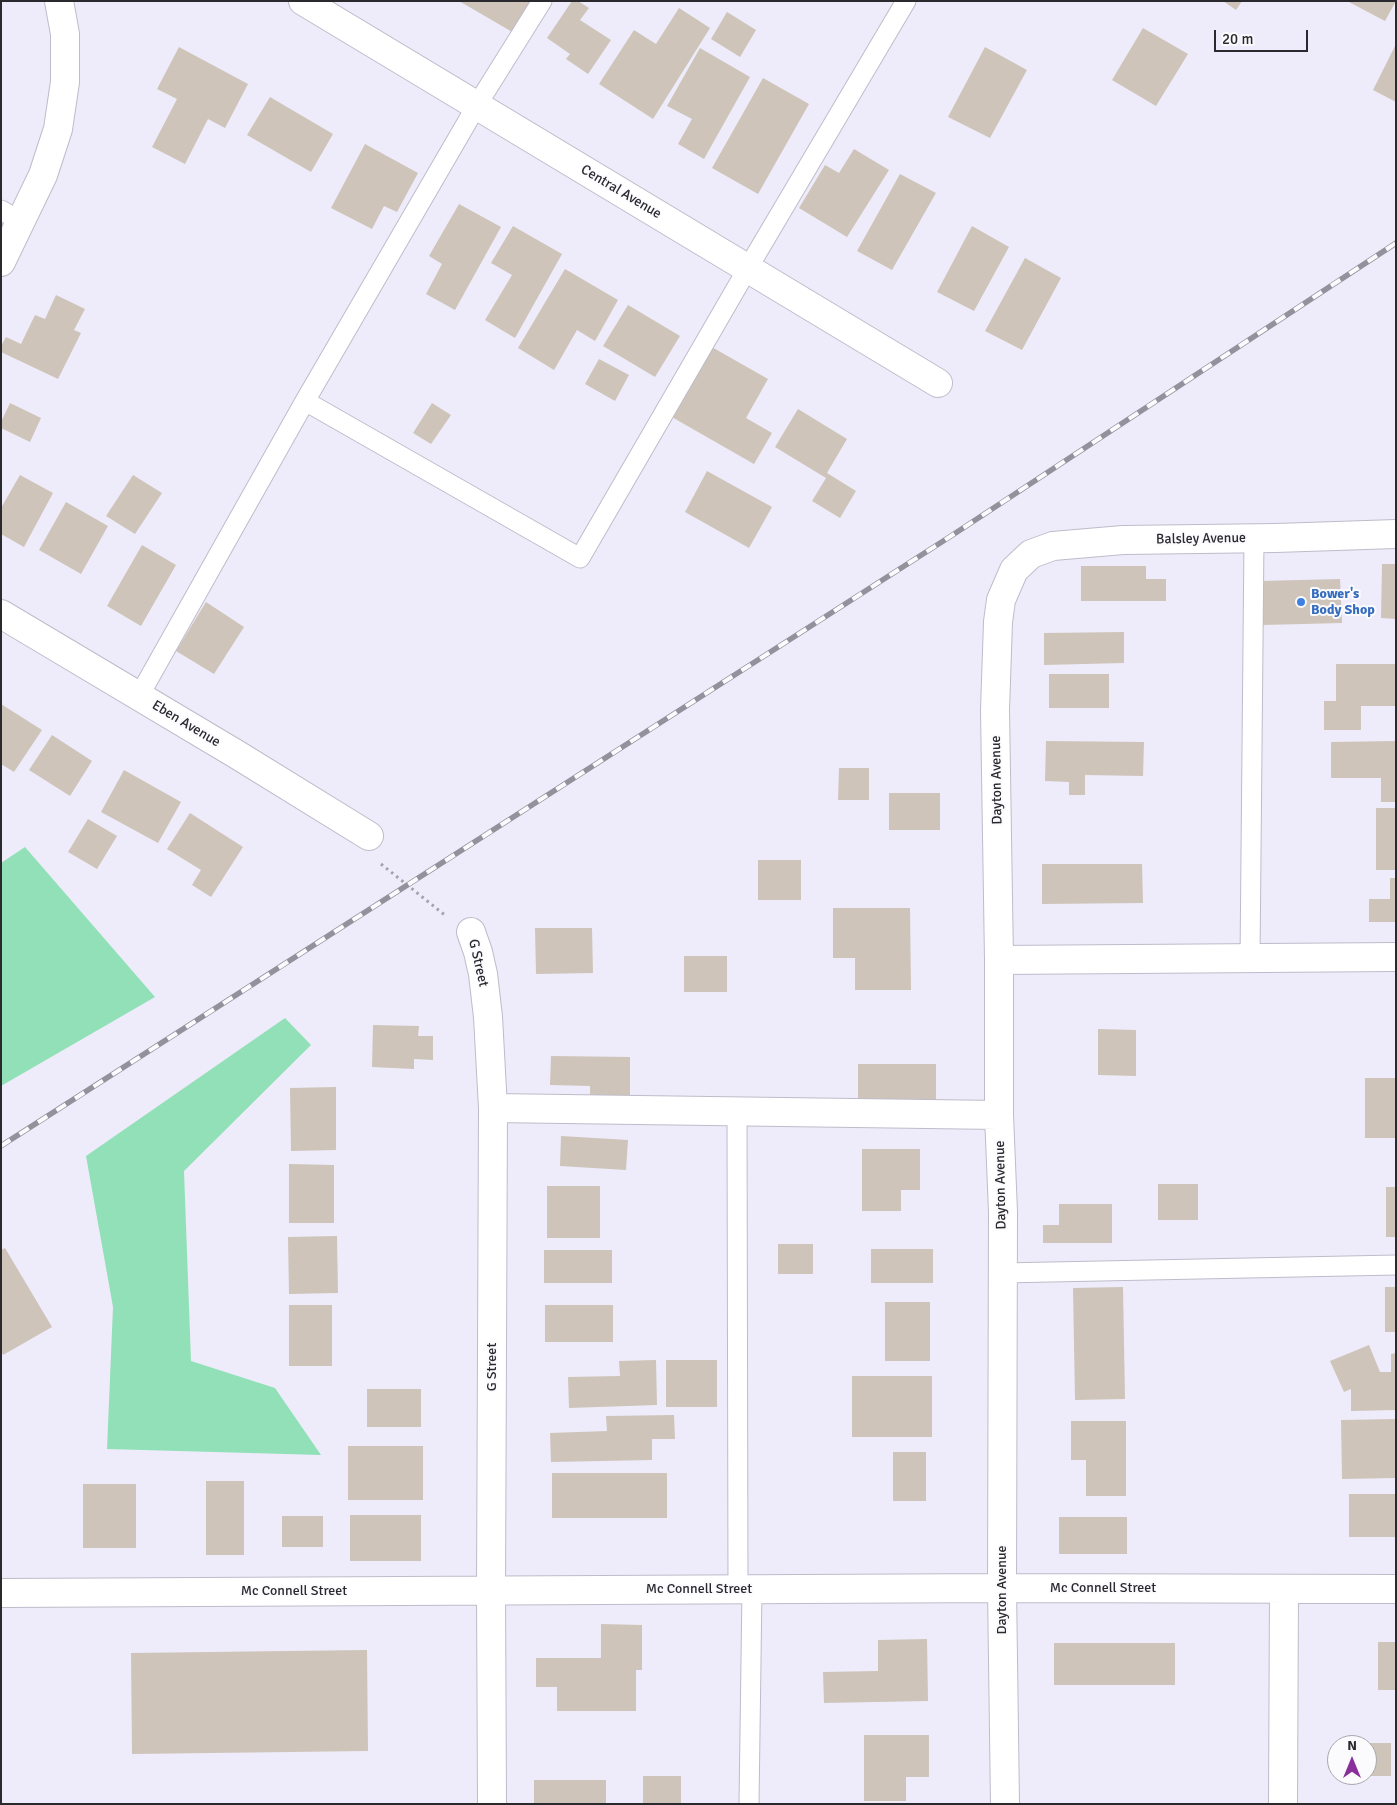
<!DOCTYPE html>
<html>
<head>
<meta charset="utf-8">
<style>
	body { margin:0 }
	#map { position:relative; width:1397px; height:1805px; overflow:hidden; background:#eeecfa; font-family:Signika,sans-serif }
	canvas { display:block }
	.frame { position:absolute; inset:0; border:2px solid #2a292e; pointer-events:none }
	.north { position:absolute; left:1327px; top:1735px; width:50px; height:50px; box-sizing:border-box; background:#fbfbfe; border:1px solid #a7a7ab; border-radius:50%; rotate:0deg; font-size:14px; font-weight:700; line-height:20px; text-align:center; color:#2a292e }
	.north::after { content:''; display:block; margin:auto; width:18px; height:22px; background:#892f9a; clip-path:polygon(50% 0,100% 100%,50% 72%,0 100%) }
	.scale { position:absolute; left:1214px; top:30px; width:94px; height:22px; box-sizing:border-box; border:2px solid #2a292e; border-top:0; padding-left:6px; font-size:15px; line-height:18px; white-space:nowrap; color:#2a292e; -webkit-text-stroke:4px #fbfbfe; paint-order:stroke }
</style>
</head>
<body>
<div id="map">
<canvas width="1397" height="1805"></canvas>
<div class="frame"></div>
<div class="north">N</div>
<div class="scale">20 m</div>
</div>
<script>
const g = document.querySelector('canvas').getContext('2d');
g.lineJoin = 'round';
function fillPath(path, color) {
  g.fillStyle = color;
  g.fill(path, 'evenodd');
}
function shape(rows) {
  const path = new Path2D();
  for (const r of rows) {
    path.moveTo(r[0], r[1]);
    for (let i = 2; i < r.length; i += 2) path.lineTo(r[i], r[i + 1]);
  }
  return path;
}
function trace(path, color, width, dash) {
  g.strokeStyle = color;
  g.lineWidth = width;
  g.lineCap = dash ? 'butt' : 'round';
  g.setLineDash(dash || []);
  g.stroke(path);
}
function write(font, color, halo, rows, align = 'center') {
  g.font = font + ' Signika,sans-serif';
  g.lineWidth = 4;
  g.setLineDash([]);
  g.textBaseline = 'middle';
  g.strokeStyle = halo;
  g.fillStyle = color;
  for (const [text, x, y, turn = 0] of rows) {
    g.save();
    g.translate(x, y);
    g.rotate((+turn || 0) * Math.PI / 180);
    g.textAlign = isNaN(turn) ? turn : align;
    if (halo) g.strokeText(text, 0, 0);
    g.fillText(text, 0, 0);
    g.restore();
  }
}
fillPath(shape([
	[25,847,155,997,1,1086,1,863],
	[285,1018,311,1045,184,1171,191,1361,275,1388,321,1455,107,1449,113,1307,86,1156]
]), '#92e0b7');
fillPath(shape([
	[459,1,532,1,514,33],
	[572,1,578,1,589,8,580,20,611,40,588,74,566,59,570,54,547,38],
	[1223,1,1242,1,1236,10],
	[1347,1,1396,1,1385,21],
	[679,8,710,28,653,119,599,84,634,30,656,44],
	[727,12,756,30,740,57,711,39],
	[1143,28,1188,54,1156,106,1112,80],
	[1396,44,1396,102,1373,90],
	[179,47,248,84,225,128,208,119,185,164,152,147,177,99,157,89],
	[985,47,1027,70,990,138,948,117],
	[700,48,750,77,704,159,678,144,692,119,667,106],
	[763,78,809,104,758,194,712,168],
	[270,97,333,134,311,172,247,135],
	[365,144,418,173,397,212,384,206,372,229,331,208],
	[854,149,889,170,847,237,799,208,825,165,839,173],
	[900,174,936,193,892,270,857,251],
	[459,204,501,227,455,310,426,294,442,264,429,256],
	[513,226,562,254,515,338,485,320,512,275,491,263],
	[972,226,1009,247,974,311,937,292],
	[1025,258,1061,278,1022,350,985,331],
	[565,269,618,300,595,341,577,330,554,370,518,348],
	[56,295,85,309,74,330,81,333,58,379,1,352,1,346,6,337,21,344,35,315,45,319],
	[628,305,680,336,655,377,603,346],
	[710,346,768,379,746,418,772,433,754,464,670,416],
	[599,359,629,375,615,401,585,384],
	[10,403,41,418,30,442,1,428,1,422],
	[432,403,451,415,431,444,413,433],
	[798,409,847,439,827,473,856,491,840,518,812,501,826,478,775,447],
	[707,471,772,507,749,548,685,512],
	[20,475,53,493,24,547,1,534,1,508],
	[133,475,162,493,135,534,106,516],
	[66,502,108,526,81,574,39,550],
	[142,545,176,565,141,626,107,606],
	[1382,564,1396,564,1396,619,1381,618],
	[1081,566,1146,566,1146,579,1166,579,1166,601,1081,601],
	[1340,579,1342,623,1263,625,1261,581],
	[206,602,244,627,214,674,176,651],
	[1124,632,1124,663,1044,665,1044,633],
	[1336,664,1396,664,1396,706,1361,706,1361,730,1324,730,1324,701,1336,701],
	[1049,674,1109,674,1109,708,1049,708],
	[1,704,42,730,14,772,1,764],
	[52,735,92,761,70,796,29,770],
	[1046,741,1144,742,1143,776,1085,775,1085,795,1069,795,1069,782,1045,781],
	[1396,741,1396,802,1381,802,1381,778,1331,778,1331,742],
	[839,768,869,768,869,800,838,800],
	[124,770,181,802,158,843,101,812],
	[889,793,940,793,940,830,889,830],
	[1376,808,1396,808,1396,870,1376,870],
	[190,813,243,847,211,897,192,885,201,870,167,849],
	[88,819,117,836,97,869,68,852],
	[758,860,801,860,801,900,758,900],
	[1042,864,1142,864,1143,903,1042,904],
	[1390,878,1396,878,1396,922,1369,922,1369,899,1390,899],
	[833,908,910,908,911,990,855,990,855,958,833,958],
	[535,928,592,928,593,973,536,974],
	[684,956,727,956,727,992,684,992],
	[373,1025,419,1026,418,1036,433,1036,433,1060,414,1059,414,1069,372,1067],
	[1098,1029,1136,1030,1136,1076,1098,1075],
	[551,1056,630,1057,630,1095,590,1095,590,1086,550,1085],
	[858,1064,936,1064,936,1101,858,1101],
	[1365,1078,1396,1078,1396,1138,1365,1138],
	[336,1087,336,1150,291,1151,290,1088],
	[561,1136,628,1140,626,1170,560,1166],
	[862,1149,920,1149,920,1190,901,1190,901,1211,862,1211],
	[289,1164,334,1165,334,1223,289,1223],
	[1158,1184,1198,1184,1198,1220,1158,1220],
	[547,1186,600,1186,600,1238,547,1238],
	[1386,1187,1396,1187,1396,1237,1386,1237],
	[1059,1204,1112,1204,1112,1243,1043,1243,1043,1225,1059,1225],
	[337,1236,338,1293,289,1294,288,1237],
	[778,1244,813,1244,813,1274,778,1274],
	[5,1248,52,1327,3,1355,1,1351,1,1250],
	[871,1249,933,1249,933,1283,871,1283],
	[544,1250,612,1250,612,1283,544,1283],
	[1123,1287,1125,1399,1075,1400,1073,1288],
	[1385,1287,1396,1287,1396,1332,1385,1332],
	[885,1302,930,1302,930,1361,885,1361],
	[289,1305,332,1305,332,1366,289,1366],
	[545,1305,613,1305,613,1342,545,1342],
	[1369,1345,1380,1372,1391,1372,1391,1354,1396,1353,1396,1410,1351,1411,1351,1389,1344,1392,1330,1361],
	[656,1360,657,1405,569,1408,568,1377,620,1376,619,1361],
	[666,1360,717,1360,717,1407,666,1407],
	[852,1376,932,1376,932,1437,852,1437],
	[367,1389,421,1389,421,1427,367,1427],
	[674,1415,675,1439,652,1439,652,1460,551,1462,550,1433,607,1431,606,1416],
	[1396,1419,1396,1478,1342,1479,1341,1420],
	[1071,1421,1126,1421,1126,1496,1086,1496,1086,1460,1071,1460],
	[348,1446,423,1446,423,1500,348,1500],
	[893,1452,926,1452,926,1501,893,1501],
	[552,1473,667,1473,667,1518,552,1518],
	[206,1481,244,1481,244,1555,206,1555],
	[83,1484,136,1484,136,1548,83,1548],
	[1349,1494,1396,1494,1396,1537,1349,1537],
	[350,1515,421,1515,421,1561,350,1561],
	[282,1516,323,1516,323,1547,282,1547],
	[1059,1517,1127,1517,1127,1554,1059,1554],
	[601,1624,642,1625,642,1670,636,1670,636,1711,557,1711,557,1687,536,1687,536,1658,601,1658],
	[927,1639,928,1701,824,1703,823,1672,878,1671,878,1640],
	[1378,1642,1396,1642,1396,1690,1378,1690],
	[1054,1643,1175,1643,1175,1685,1054,1685],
	[367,1650,368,1751,132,1754,131,1653],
	[864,1735,929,1735,929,1777,906,1777,906,1801,864,1801],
	[1354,1743,1391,1743,1391,1776,1367,1776,1367,1745,1354,1745],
	[643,1776,681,1776,681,1804,643,1804],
	[534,1780,606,1780,606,1804,534,1804]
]), '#cec4b9');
const service = shape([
	[1,210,21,222],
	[305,401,580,558,748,268,906,1],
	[139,696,305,401,477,105,542,1],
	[1250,959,1254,538],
	[737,1111,738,1589],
	[1002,1273,1396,1265],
	[749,1804,752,1589]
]);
const minor = shape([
	[303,1,938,383],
	[1,614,236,754,369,836],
	[471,932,478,952,483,974,488,1017,493,1108,491,1590,492,1804],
	[999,960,1396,957],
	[493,1108,999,1115],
	[1,1593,1002,1588,1396,1589],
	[1005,1804,1002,1588,1003,1212,999,1115,999,960,995,710,998,622,1001,600,1014,570,1031,554,1053,546,1123,540,1276,538,1396,534],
	[1283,1804,1284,1589]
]);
const tertiary = shape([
	[1,262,43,175,58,129,65,82,65,34,59,1]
]);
trace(service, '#bebcca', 21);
trace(minor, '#bebcca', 30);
trace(tertiary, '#bebcca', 30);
trace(shape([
	[381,864,446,916]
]), '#a3a1ac', 3, [2.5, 4]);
trace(service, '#fff', 19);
trace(minor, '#fff', 28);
trace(tertiary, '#fff', 28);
const rail = shape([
	[1,1146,951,536,1396,243]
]);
trace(rail, '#93929c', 5.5);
trace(rail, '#fbfbfe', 4, [11]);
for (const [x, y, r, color] of [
	[1301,602,5,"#3f7fe0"]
]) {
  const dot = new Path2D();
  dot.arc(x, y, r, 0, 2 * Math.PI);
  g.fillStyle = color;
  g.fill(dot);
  trace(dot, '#fbfbfe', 2);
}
write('14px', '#2a292e', '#fbfbfe', [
	["Central Avenue",621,192,31],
	["Balsley Avenue",1201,539,-1],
	["Eben Avenue",186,724,31],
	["Dayton Avenue",997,780,-91],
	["G Street",478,963,77],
	["Dayton Avenue",1001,1185,-91],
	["G Street",492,1367,-90],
	["Mc Connell Street",1103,1588],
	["Mc Connell Street",699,1589],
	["Dayton Avenue",1002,1590,-90],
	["Mc Connell Street",294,1591]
]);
write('bold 14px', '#366cbe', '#fbfbfe', [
	["Bower's",1311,594],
	["Body Shop",1311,610]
], 'left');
</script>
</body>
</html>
